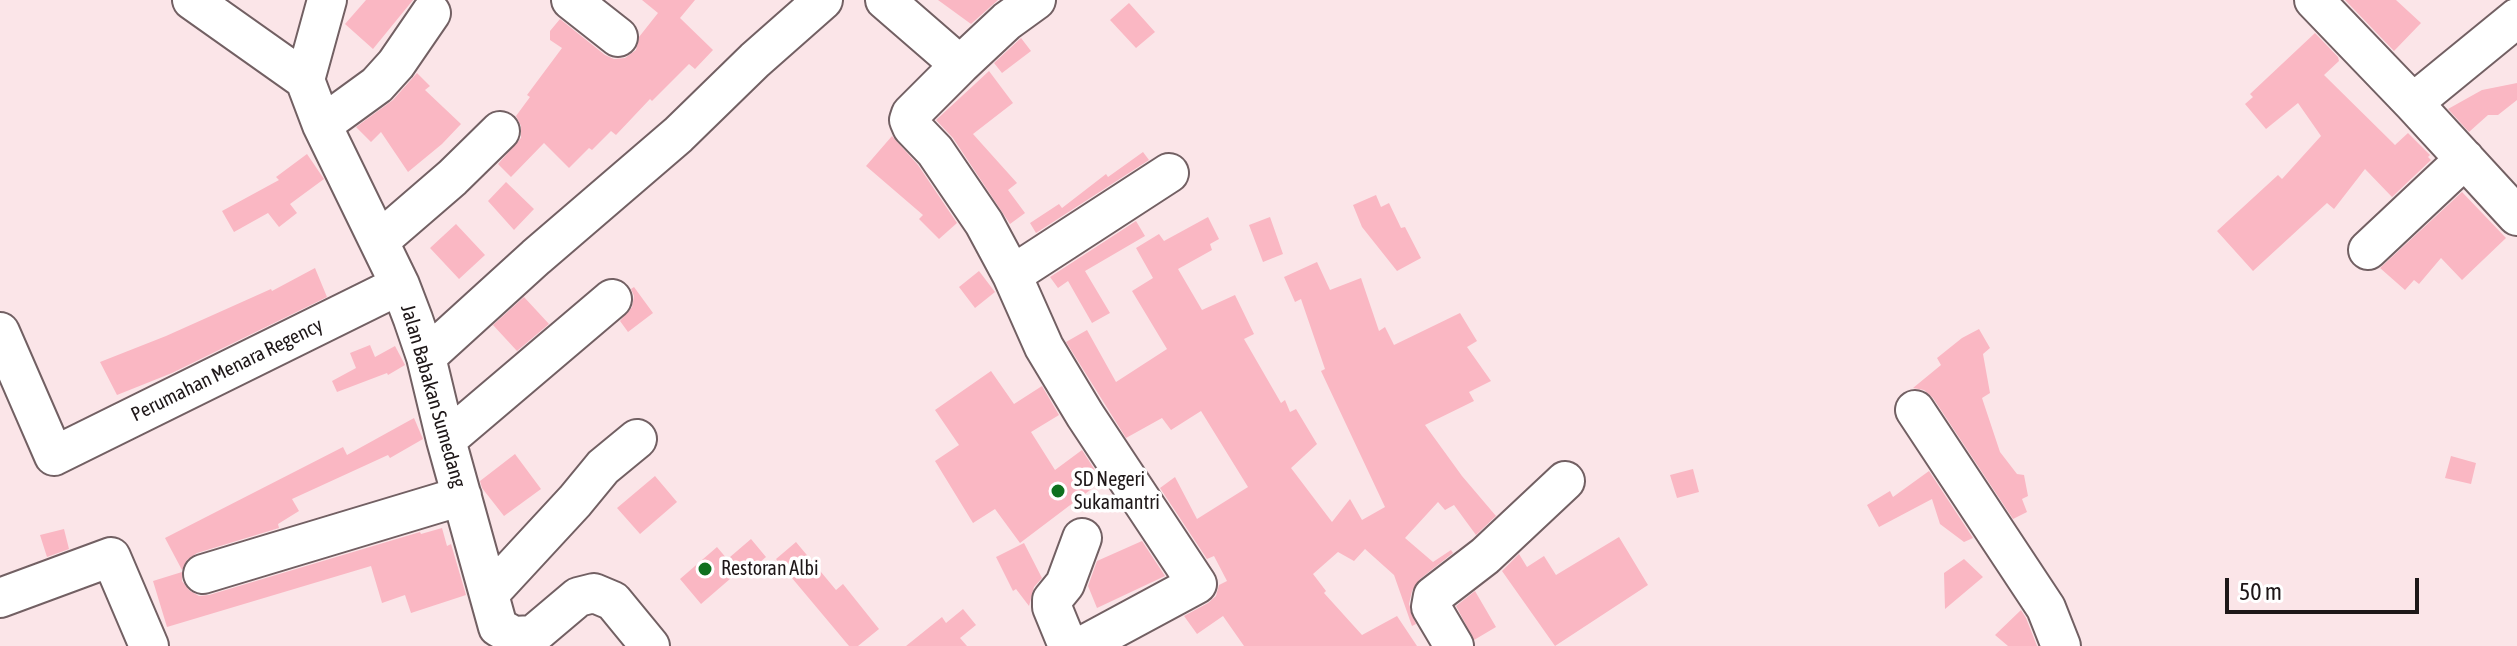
<!DOCTYPE html>
<html>
<head>
<meta charset="utf-8">
<style>
	body { margin:0 }
	#map { position:relative; width:2517px; height:646px; overflow:hidden; background:#fbe5e8; font-family:"Asap Condensed",sans-serif }
	canvas { display:block }
	.scale { position:absolute; left:2225px; top:578px; width:194px; height:36px; box-sizing:border-box; border:4px solid #1e1718; border-top:0; padding-left:10px; font-size:24px; line-height:28px; white-space:nowrap; color:#1e1718; -webkit-text-stroke:6px #fff; paint-order:stroke }
</style>
</head>
<body>
<div id="map">
<canvas width="2517" height="646"></canvas>
<div class="scale">50 m</div>
</div>
<script>
const g = document.querySelector('canvas').getContext('2d');
g.lineJoin = 'round';
function fillPath(path, color) {
  g.fillStyle = color;
  g.fill(path, 'evenodd');
}
function shape(rows) {
  const path = new Path2D();
  for (const r of rows) {
    path.moveTo(r[0], r[1]);
    for (let i = 2; i < r.length; i += 2) path.lineTo(r[i], r[i + 1]);
  }
  return path;
}
function trace(path, color, width, dash) {
  g.strokeStyle = color;
  g.lineWidth = width;
  g.lineCap = dash ? 'butt' : 'round';
  g.setLineDash(dash || []);
  g.stroke(path);
}
function write(font, color, halo, rows, align = 'center') {
  g.font = font + ' "Asap Condensed",sans-serif';
  g.lineWidth = 7;
  g.setLineDash([]);
  g.textBaseline = 'middle';
  g.strokeStyle = halo;
  g.fillStyle = color;
  for (const [text, x, y, turn = 0] of rows) {
    g.save();
    g.translate(x, y);
    g.rotate((+turn || 0) * Math.PI / 180);
    g.textAlign = isNaN(turn) ? turn : align;
    if (halo) g.strokeText(text, 0, 0);
    g.fillText(text, 0, 0);
    g.restore();
  }
}
fillPath(shape([
	[366,0,413,0,373,49,345,24],
	[642,0,695,0,680,18,713,50,695,69,689,64,652,101,650,99,616,135,611,131,592,150,589,148,569,168,544,143,511,177,498,164,521,138,521,126,516,116,530,97,527,95,562,48,550,40,550,31,560,19,605,55,614,59,625,58,636,50,639,37,658,13],
	[938,0,998,0,971,24],
	[2345,0,2396,0,2421,23,2394,51],
	[1129,3,1155,32,1136,48,1110,20],
	[2315,33,2338,57,2339,61,2324,75,2395,145,2408,133,2430,155,2428,157,2431,160,2392,197,2365,169,2334,209,2327,203,2253,271,2217,231,2278,175,2282,179,2321,136,2298,103,2266,129,2245,104,2253,97,2250,94],
	[1021,38,1031,51,1002,73,994,63],
	[989,71,1013,103,973,134,1017,183,1008,190,1025,213,1010,224,953,138,936,120],
	[417,73,430,86,425,90,461,124,442,144,408,172,381,132,371,142,356,127,393,100],
	[2517,83,2517,100,2498,115,2488,115,2469,132,2448,109,2482,90],
	[892,136,918,165,957,223,939,239,919,219,923,215,866,166],
	[1143,152,1149,160,1036,233,1030,223,1059,204,1062,208,1106,174,1108,177],
	[307,154,324,179,290,204,297,213,279,227,268,213,234,232,222,211,279,180,276,177],
	[506,182,534,209,514,230,488,201],
	[2462,192,2506,238,2462,280,2441,258,2419,284,2414,280,2405,290,2380,268],
	[1376,195,1381,207,1389,203,1401,228,1405,227,1421,258,1397,271,1362,227,1353,205],
	[1208,217,1219,239,1210,244,1212,250,1178,269,1202,310,1235,295,1254,334,1244,339,1281,403,1285,400,1290,412,1296,409,1317,444,1291,468,1332,522,1350,499,1362,520,1385,507,1321,371,1325,369,1301,299,1295,302,1284,277,1317,262,1330,290,1361,278,1379,331,1385,327,1394,345,1460,313,1477,341,1467,347,1491,381,1469,392,1474,401,1425,425,1462,476,1496,516,1476,535,1454,505,1445,510,1438,502,1405,538,1433,562,1451,550,1453,553,1420,579,1412,591,1409,604,1416,624,1412,626,1394,575,1365,549,1354,561,1338,552,1313,574,1326,591,1324,593,1362,635,1397,616,1417,646,1244,646,1223,616,1197,634,1184,616,1208,603,1216,596,1219,585,1227,581,1214,556,1207,559,1160,488,1175,477,1197,519,1248,487,1201,411,1171,430,1162,418,1126,438,1066,342,1087,330,1116,382,1167,349,1132,291,1153,278,1136,248,1159,234,1164,241],
	[1270,217,1283,254,1263,262,1249,225],
	[1136,221,1145,236,1085,271,1110,313,1092,323,1068,281,1058,288,1050,277],
	[456,224,485,255,459,279,430,248],
	[315,268,327,297,172,373,117,395,100,362,166,336,271,289,272,291],
	[979,271,995,292,975,308,959,287],
	[634,287,653,313,628,332,620,321,632,307,634,296,631,289],
	[524,297,549,324,517,351,493,325],
	[1979,329,1990,348,1983,354,1990,393,1982,398,2000,452,2017,474,2024,475,2028,496,2022,499,2027,512,2013,519,1933,398,1924,390,1913,388,1941,365,1937,358,1962,338],
	[370,345,375,357,395,346,405,365,388,375,387,373,337,392,332,381,356,368,350,353],
	[991,371,1014,404,1042,386,1059,415,1031,432,1055,470,1082,450,1102,481,1020,543,995,509,973,523,935,461,959,445,935,410],
	[414,418,423,439,390,458,388,455,292,499,299,511,278,524,279,528,197,553,187,560,182,570,165,538,343,447,347,455],
	[515,454,541,489,504,516,482,488,480,481],
	[2451,456,2476,463,2471,484,2445,478],
	[1693,469,1699,492,1677,498,1670,475],
	[1929,471,1973,538,1964,542,1940,524,1932,499,1879,527,1867,505,1890,491,1893,497],
	[655,476,677,502,640,534,617,508],
	[442,528,447,546,451,544,466,595,411,613,405,595,382,603,371,566,167,627,153,581,182,572,182,581,189,590,199,596,209,595,420,532,421,534],
	[64,529,69,549,47,557,40,535],
	[1619,537,1648,585,1555,646,1502,571,1519,554,1527,567,1544,556,1556,575],
	[751,539,766,557,745,575,730,557],
	[1142,541,1165,576,1097,608,1088,586,1097,561],
	[796,542,836,590,843,584,879,629,858,646,849,646,776,559],
	[1024,543,1042,578,1034,587,1029,606,1016,589,1013,591,996,557],
	[717,547,738,572,701,604,680,579],
	[1964,559,1983,577,1945,609,1944,573],
	[1475,591,1496,627,1474,640,1456,606],
	[963,609,976,625,960,638,967,646,906,646,942,617,946,623],
	[2021,610,2026,618,2037,646,2008,646,1995,635]
]), '#fab7c3');
const minor = shape([
	[192,0,305,80,322,125,400,285,413,319,426,357,446,440,498,627,514,636,533,635,578,597,594,593,613,601,650,646],
	[571,0,618,37],
	[885,0,960,65],
	[1036,0,1007,21,960,65,911,114,909,120,912,127,935,151,984,223,1012,275,1044,347,1085,415,1197,584,1082,646],
	[2314,0,2413,103,2517,216],
	[305,80,327,0],
	[2413,103,2517,18],
	[322,125,377,85,396,64,431,13],
	[379,241,452,178,500,131],
	[2368,250,2465,159],
	[1012,275,1169,173],
	[0,332,54,456,400,285],
	[426,357,536,257,678,135,755,60,823,0],
	[1915,410,2046,608,2061,646],
	[446,440,612,299],
	[203,574,462,496],
	[489,594,575,501,603,467,637,439],
	[0,598,111,557,149,646],
	[1068,646,1052,607,1052,600,1065,584,1082,538],
	[1454,646,1431,607,1433,596,1485,556,1565,481]
]);
trace(minor, '#726063', 42);
trace(minor, '#fff', 38);
for (const [x, y, r, color] of [
	[1058,491,8,"#0f701f"],
	[705,569,8,"#0f701f"]
]) {
  const dot = new Path2D();
  dot.arc(x, y, r, 0, 2 * Math.PI);
  g.fillStyle = color;
  g.fill(dot);
  trace(dot, '#fff', 3);
}
write('20px', '#1e1718', '#fff', [
	["Perumahan Menara Regency",227,370,-26],
	["Jalan Babakan Sumedang",433,396,74]
]);
write('20px', '#1e1718', '#fff', [
	["SD Negeri",1074,480],
	["Sukamantri",1074,503],
	["Restoran Albi",721,569]
], 'left');
</script>
</body>
</html>
